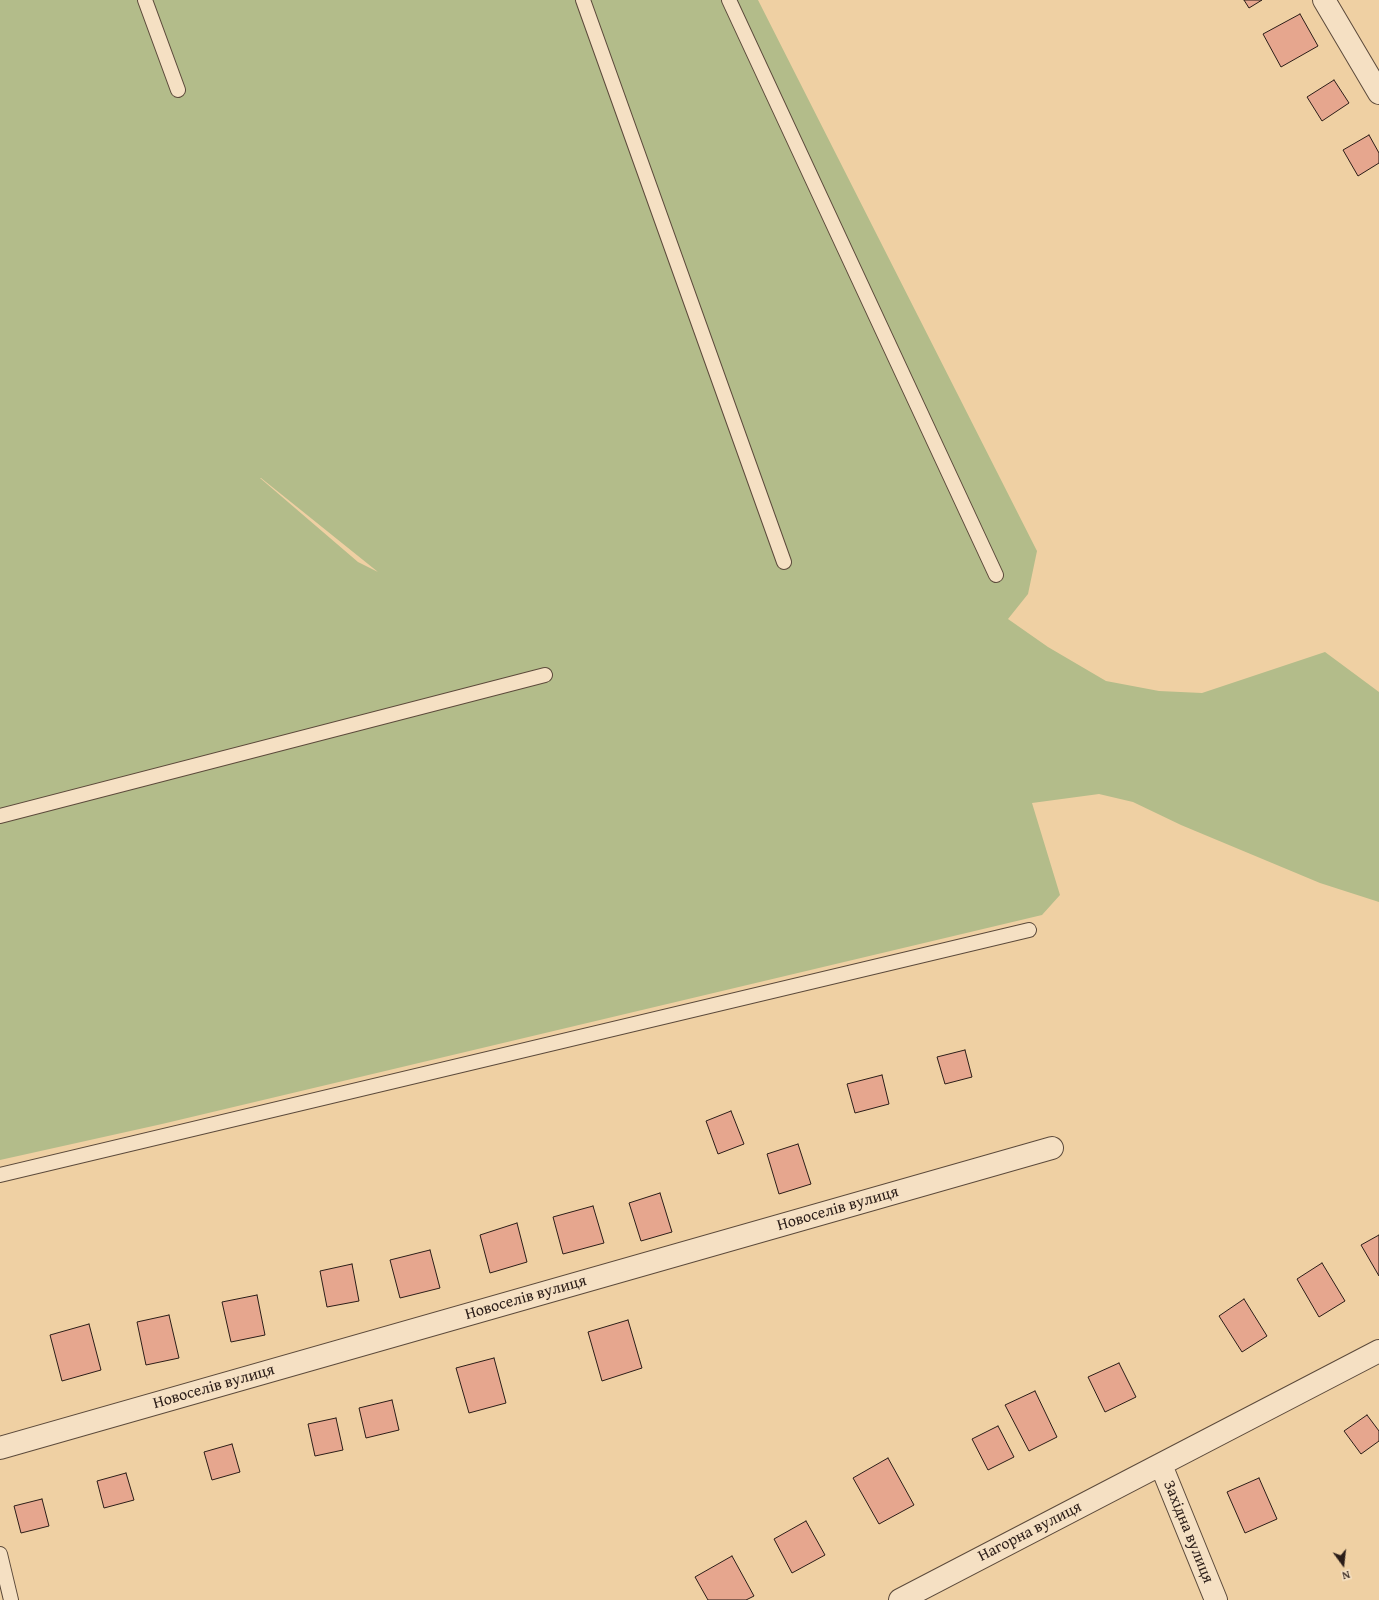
<!DOCTYPE html>
<html>
<head>
<meta charset="utf-8">
<style>
	body { margin:0 }
	#map { position:relative; width:1379px; height:1600px; overflow:hidden; background:#efd0a3; font-family:"Gentium Book Plus",serif }
	canvas { display:block }
	.north { position:absolute; left:1323px; top:1544px; width:40px; height:40px; -webkit-text-stroke:3px #f5e0c3; paint-order:stroke; rotate:165deg; font-size:11px; font-weight:700; line-height:16px; text-align:center; color:#2b1d18 }
	.north::after { content:''; display:block; margin:auto; width:14px; height:18px; background:#2b1d18; clip-path:polygon(50% 0,100% 100%,50% 72%,0 100%) }
</style>
</head>
<body>
<div id="map">
<canvas width="1379" height="1600"></canvas>
<div class="north">N</div>
</div>
<script>
const g = document.querySelector('canvas').getContext('2d');
g.lineJoin = 'round';
function fillPath(path, color) {
  g.fillStyle = color;
  g.fill(path, 'evenodd');
}
function shape(rows) {
  const path = new Path2D();
  for (const r of rows) {
    path.moveTo(r[0], r[1]);
    for (let i = 2; i < r.length; i += 2) path.lineTo(r[i], r[i + 1]);
  }
  return path;
}
function trace(path, color, width, dash) {
  g.strokeStyle = color;
  g.lineWidth = width;
  g.lineCap = dash ? 'butt' : 'round';
  g.setLineDash(dash || []);
  g.stroke(path);
}
function write(font, color, halo, rows, align = 'center') {
  g.font = font + ' "Gentium Book Plus",serif';
  g.lineWidth = 3;
  g.setLineDash([]);
  g.textBaseline = 'middle';
  g.strokeStyle = halo;
  g.fillStyle = color;
  for (const [text, x, y, turn = 0] of rows) {
    g.save();
    g.translate(x, y);
    g.rotate((+turn || 0) * Math.PI / 180);
    g.textAlign = isNaN(turn) ? turn : align;
    if (halo) g.strokeText(text, 0, 0);
    g.fillText(text, 0, 0);
    g.restore();
  }
}
fillPath(shape([
	[0,0,758,0,1037,551,1028,594,1008,619,1048,647,1106,681,1159,691,1202,693,1325,652,1379,692,1379,902,1320,883,1181,825,1133,802,1099,794,1032,803,1060,895,1042,915,162,1124,0,1160],
	[260,478,261,478,378,572,358,562]
]), '#b3bc8a');
const building = shape([
	[1244,0,1262,0,1249,8,1244,0],
	[1300,14,1318,46,1281,67,1263,34,1300,14],
	[1334,80,1349,103,1322,121,1307,97,1334,80],
	[1369,135,1379,153,1379,163,1358,176,1343,150,1369,135],
	[965,1050,972,1077,945,1084,937,1057,965,1050],
	[882,1075,889,1104,855,1113,847,1084,882,1075],
	[731,1111,744,1144,718,1154,706,1121,731,1111],
	[798,1144,811,1184,779,1194,767,1154,798,1144],
	[660,1193,672,1232,641,1241,629,1203,660,1193],
	[593,1206,604,1243,563,1254,553,1217,593,1206],
	[517,1223,527,1262,490,1273,480,1235,517,1223],
	[1379,1235,1379,1276,1361,1245,1379,1235],
	[430,1250,440,1288,400,1298,390,1260,430,1250],
	[1322,1263,1345,1301,1319,1317,1297,1279,1322,1263],
	[352,1264,359,1301,327,1307,320,1271,352,1264],
	[257,1295,265,1335,231,1342,222,1302,257,1295],
	[1244,1299,1267,1336,1242,1352,1219,1316,1244,1299],
	[169,1315,179,1358,146,1365,137,1322,169,1315],
	[628,1320,642,1368,602,1381,588,1332,628,1320],
	[89,1324,101,1370,62,1381,50,1335,89,1324],
	[494,1358,506,1403,469,1413,456,1368,494,1358],
	[1119,1363,1136,1397,1105,1412,1088,1377,1119,1363],
	[1035,1391,1057,1437,1029,1451,1005,1405,1035,1391],
	[392,1400,399,1430,366,1438,359,1408,392,1400],
	[1367,1415,1379,1431,1379,1441,1361,1454,1344,1431,1367,1415],
	[336,1418,343,1450,315,1456,308,1424,336,1418],
	[998,1426,1014,1457,988,1470,972,1439,998,1426],
	[232,1444,240,1472,212,1480,204,1452,232,1444],
	[888,1458,914,1505,879,1524,853,1478,888,1458],
	[126,1473,134,1500,104,1508,97,1481,126,1473],
	[1259,1478,1277,1519,1245,1533,1227,1492,1259,1478],
	[42,1499,49,1526,21,1533,14,1506,42,1499],
	[806,1521,825,1555,792,1573,774,1539,806,1521],
	[732,1556,754,1596,746,1600,708,1600,695,1577,732,1556]
]);
fillPath(building, '#e6a68e');
trace(building, '#2b1d18', 1);
const service = shape([
	[145,0,178,90],
	[583,0,784,562],
	[729,0,996,575],
	[0,816,545,675],
	[0,1175,1029,930],
	[0,1554,11,1600]
]);
const minor = shape([
	[1324,0,1379,93],
	[0,1448,1052,1148],
	[1161,1465,1216,1600],
	[900,1600,1379,1351]
]);
trace(service, '#5c4a3b', 16);
trace(minor, '#5c4a3b', 24);
trace(service, '#f5e0c3', 14);
trace(minor, '#f5e0c3', 22);
write('16px', '#2b1d18', '#f5e0c3', [
	["Новоселів вулиця",838,1209,-16],
	["Новоселів вулиця",526,1298,-16],
	["Новоселів вулиця",214,1387,-16],
	["Нагорна вулиця",1030,1532,-27],
	["Західна вулиця",1188,1532,68]
]);
</script>
</body>
</html>
